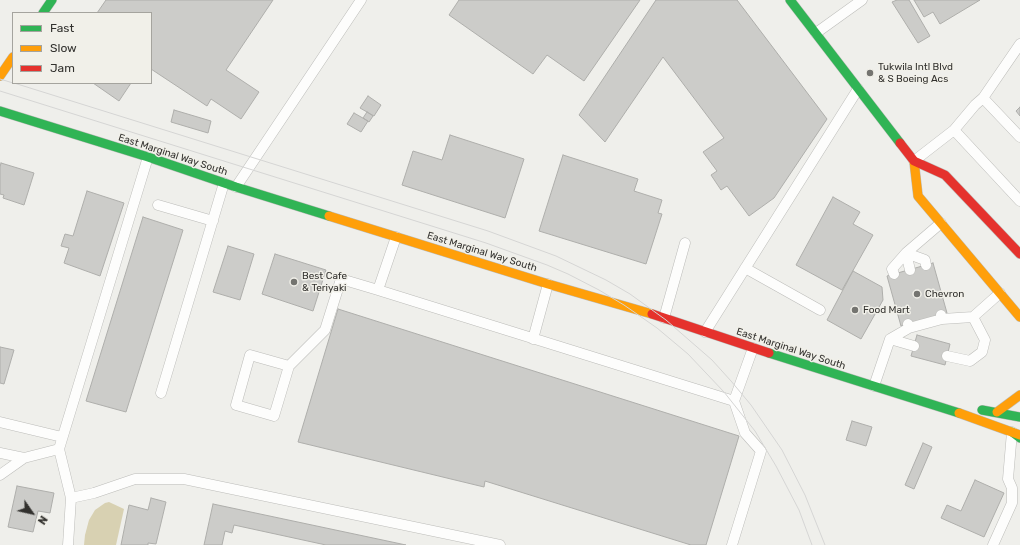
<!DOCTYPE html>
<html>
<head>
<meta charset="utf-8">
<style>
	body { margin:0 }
	#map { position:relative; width:1020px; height:545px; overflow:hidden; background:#efefeb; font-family:Rubik,sans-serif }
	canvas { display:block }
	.legend { position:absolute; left:12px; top:12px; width:140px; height:72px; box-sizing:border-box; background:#f1f0e9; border:1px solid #a5a49e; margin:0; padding:5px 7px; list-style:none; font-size:12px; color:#32312e }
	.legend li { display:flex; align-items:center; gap:8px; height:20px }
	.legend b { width:20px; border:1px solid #a5a49e }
	.north { position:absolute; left:12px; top:493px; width:40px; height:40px; -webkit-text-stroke:3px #f1f0e9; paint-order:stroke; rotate:124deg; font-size:11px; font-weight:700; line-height:16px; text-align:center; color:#32312e }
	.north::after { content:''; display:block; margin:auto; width:14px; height:18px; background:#32312e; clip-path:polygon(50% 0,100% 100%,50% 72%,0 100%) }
</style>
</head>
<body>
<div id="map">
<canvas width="1020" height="545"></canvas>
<ul class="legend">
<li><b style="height:5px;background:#30b455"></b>Fast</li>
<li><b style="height:5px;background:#ff9f0a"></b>Slow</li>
<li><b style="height:5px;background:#e5322d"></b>Jam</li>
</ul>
<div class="north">N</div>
</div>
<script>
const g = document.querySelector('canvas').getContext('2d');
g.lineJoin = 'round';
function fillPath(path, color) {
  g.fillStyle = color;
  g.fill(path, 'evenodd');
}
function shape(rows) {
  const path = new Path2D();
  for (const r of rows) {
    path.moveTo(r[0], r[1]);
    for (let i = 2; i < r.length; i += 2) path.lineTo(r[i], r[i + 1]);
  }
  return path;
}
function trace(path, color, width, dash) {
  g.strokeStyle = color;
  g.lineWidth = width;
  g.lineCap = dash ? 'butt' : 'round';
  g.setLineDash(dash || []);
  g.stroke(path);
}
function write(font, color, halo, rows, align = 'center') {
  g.font = font + ' Rubik,sans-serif';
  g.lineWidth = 3;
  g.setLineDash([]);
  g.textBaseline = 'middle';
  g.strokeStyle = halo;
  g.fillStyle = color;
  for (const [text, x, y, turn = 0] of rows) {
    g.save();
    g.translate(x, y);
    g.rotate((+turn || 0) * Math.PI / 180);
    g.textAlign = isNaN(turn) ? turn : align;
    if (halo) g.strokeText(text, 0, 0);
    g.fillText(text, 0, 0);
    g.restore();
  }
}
fillPath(shape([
	[109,502,124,509,116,545,84,545,85,535,89,520,95,510,105,503]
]), '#d8d1b2');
const building = shape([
	[106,0,273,0,226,70,259,92,241,119,211,99,207,106,151,69,151,13,97,13,106,0],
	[459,0,640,0,584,81,547,55,533,74,449,15,459,0],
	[656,0,737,0,827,119,774,198,749,216,727,186,721,190,711,175,717,171,703,152,724,138,663,57,605,142,579,115,656,0],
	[897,0,909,0,930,36,918,43,892,2,897,0],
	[914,0,980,0,940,24,933,12,924,17,914,0],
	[93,83,131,83,119,101,93,83],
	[368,96,381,105,374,116,360,108,368,96],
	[1020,107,1020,116,1016,111,1020,107],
	[174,110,211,121,208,133,171,122,174,110],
	[367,112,373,116,369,122,363,118,367,112],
	[354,113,368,121,361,132,347,124,354,113],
	[450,135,524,159,505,218,402,185,413,151,442,160,450,135],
	[563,155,638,179,634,191,662,200,658,213,662,214,646,264,539,231,563,155],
	[1,163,34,173,24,205,3,198,4,195,0,194,0,167,1,163],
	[87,191,124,203,100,276,64,263,69,248,61,246,65,234,73,236,87,191],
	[833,197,860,212,853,224,873,235,842,290,796,265,833,197],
	[143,217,183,230,126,412,86,401,143,217],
	[228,246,254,254,240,300,213,292,228,246],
	[275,254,326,270,313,311,262,294,275,254],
	[933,263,947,313,901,326,887,276,933,263],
	[853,271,882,287,883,300,861,339,827,320,853,271],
	[338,309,739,436,706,545,691,545,485,481,484,487,298,442,338,309],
	[917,335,950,344,945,365,911,356,917,335],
	[0,347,14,350,4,384,0,383,0,347],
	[852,421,872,427,866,446,846,440,852,421],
	[923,443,932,447,914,489,905,485,923,443],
	[975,480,1004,493,984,537,941,518,947,505,961,511,975,480],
	[17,486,54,493,50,513,38,511,33,532,8,527,17,486],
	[151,498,166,502,156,544,148,543,148,545,121,545,129,505,148,510,151,498],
	[213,504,406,545,326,545,234,525,232,533,225,531,222,545,204,545,213,504]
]);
fillPath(building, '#ccccc9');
trace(building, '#aeaeab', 1);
const lane = shape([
	[816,33,862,0],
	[983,98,1020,44],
	[954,130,1020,201],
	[914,161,954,130,975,105,983,98,1020,137],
	[236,187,361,0],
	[158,205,213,221],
	[745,268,820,310],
	[910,270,906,253,925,260,926,265],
	[894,274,892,269,906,253,941,223],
	[378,290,734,401,745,433,761,451,732,545],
	[664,318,685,243],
	[942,319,973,317,1000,293],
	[908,324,909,328,942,319,941,315],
	[705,332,858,89],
	[533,339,548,284],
	[890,339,914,346],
	[947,356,970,361,982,352,985,340,973,317],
	[289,366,250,355,236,405,274,416,289,366,325,330,341,279,378,290,396,237],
	[874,386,890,339,909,328],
	[161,393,224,183],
	[734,401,753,348],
	[0,422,62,437],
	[0,453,24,458],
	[0,475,24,458,59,449],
	[71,498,94,493,135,479,184,479,500,545],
	[68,545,71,498,59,449,148,157],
	[993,545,1012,503,1012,488,1008,479,1012,432]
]);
const fast = shape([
	[790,0,900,143],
	[43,13,52,0],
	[0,111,148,157,236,187,329,216],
	[769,353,959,413],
	[982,410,1020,417],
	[1012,432,1020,438]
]);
const slow = shape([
	[0,76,13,57],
	[914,161,918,196,1020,317],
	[329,216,548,284,652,314],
	[997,412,1020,395],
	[959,413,1020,435]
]);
const jam = shape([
	[900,143,914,161,945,175,1020,254],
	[652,314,769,353]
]);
trace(lane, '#bcbcb9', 11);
trace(fast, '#bcbcb9', 10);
trace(slow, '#bcbcb9', 10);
trace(jam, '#bcbcb9', 10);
trace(lane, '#fdfdfc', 10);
trace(fast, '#30b455', 9);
trace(slow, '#ff9f0a', 9);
trace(jam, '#e5322d', 9);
trace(shape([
	[0,79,13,83],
	[14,83,488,231,556,256,606,280,630,294,666,320,712,360,731,381,751,405,782,450,805,495,825,545],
	[0,91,486,243,547,265,568,274,599,290,624,305,657,328,688,354,724,392,755,431,776,466,799,510,812,545]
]), '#d5d5d4', 1);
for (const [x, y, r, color] of [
	[870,73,4,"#747470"],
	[294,282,4,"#747470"],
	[917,294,4,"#747470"],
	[855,310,4,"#747470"]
]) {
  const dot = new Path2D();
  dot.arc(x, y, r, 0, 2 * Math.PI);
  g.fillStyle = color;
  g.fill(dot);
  trace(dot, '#f1f0e9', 1.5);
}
write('10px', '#32312e', '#f1f0e9', [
	["Tukwila Intl Blvd",878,67],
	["& S Boeing Acs",878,79],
	["Best Cafe",302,276],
	["& Teriyaki",302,288],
	["Chevron",925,294],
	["Food Mart",863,310]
], 'left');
write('10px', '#32312e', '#f1f0e9', [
	["East Marginal Way South",173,155,18],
	["East Marginal Way South",482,252,17],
	["East Marginal Way South",791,349,18]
]);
</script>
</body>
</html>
